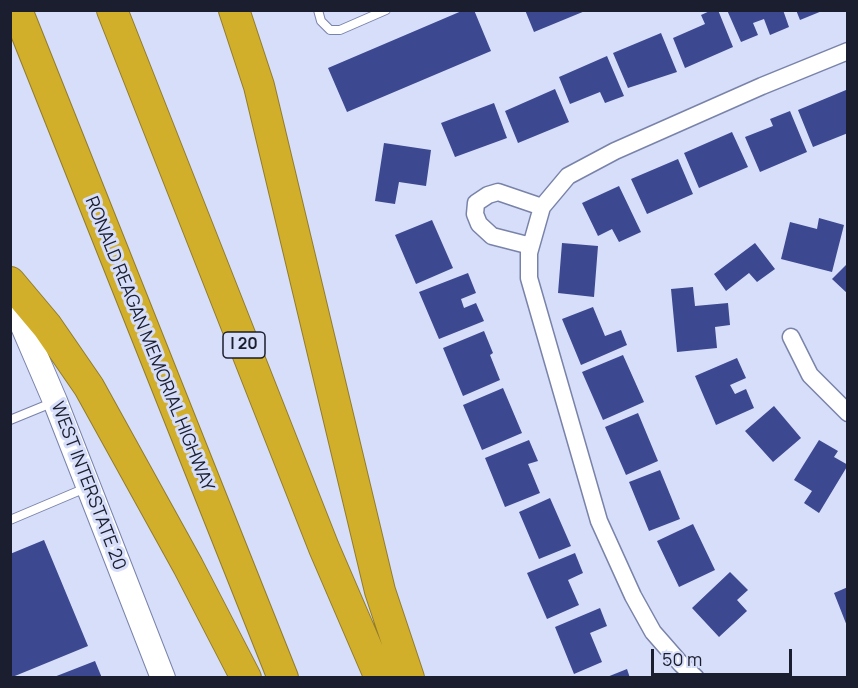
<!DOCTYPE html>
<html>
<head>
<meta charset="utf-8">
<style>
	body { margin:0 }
	#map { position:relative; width:858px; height:688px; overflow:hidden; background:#d7def9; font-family:Manrope,sans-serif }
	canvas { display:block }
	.frame { position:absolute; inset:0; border:12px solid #1a1e2e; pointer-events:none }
	.scale { position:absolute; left:651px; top:649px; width:141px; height:27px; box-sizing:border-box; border:3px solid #1a1e2e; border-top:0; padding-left:8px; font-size:18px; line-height:21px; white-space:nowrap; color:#1a1e2e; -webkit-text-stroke:4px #d7def9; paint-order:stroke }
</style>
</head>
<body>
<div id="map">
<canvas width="858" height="688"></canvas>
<div class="frame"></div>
<div class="scale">50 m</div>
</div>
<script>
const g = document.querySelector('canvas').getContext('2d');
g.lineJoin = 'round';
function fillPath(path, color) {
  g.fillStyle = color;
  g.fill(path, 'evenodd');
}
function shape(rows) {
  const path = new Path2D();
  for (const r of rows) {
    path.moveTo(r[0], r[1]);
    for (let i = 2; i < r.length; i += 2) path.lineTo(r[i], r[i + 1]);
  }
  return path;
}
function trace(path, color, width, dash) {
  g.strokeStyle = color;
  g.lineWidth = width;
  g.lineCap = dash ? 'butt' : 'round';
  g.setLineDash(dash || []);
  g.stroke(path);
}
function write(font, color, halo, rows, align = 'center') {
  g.font = font + ' Manrope,sans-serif';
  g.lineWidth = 6;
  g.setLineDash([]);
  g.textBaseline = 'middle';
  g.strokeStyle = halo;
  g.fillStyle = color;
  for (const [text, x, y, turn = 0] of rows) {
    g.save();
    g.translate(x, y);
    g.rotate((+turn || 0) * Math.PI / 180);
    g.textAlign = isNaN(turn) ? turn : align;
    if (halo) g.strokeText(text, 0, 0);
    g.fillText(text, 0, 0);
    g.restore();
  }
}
fillPath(shape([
	[464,10,474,10,491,51,347,112,328,68],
	[525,10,585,10,585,11,534,32],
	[712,10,718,10,733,47,685,68,673,38,705,24,701,15],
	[727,10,783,10,789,27,770,35,764,19,753,23,758,35,741,42],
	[796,10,822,10,822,11,800,20],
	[661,33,677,72,628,88,613,53],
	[607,56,624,96,605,103,600,92,570,104,559,77],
	[555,89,569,122,518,143,505,111],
	[846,90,848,94,848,133,813,147,798,110],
	[494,103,507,138,455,157,441,123],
	[790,111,807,152,760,172,745,137,773,126,770,119],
	[732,132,748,167,699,188,684,153],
	[384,143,431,150,426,186,399,182,395,204,375,201],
	[678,159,693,194,647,214,631,179],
	[619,186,641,232,619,242,612,229,598,236,582,203],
	[819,218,844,225,832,272,781,259,790,222,817,229],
	[432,220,453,268,416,284,395,235],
	[562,243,598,246,594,297,558,293],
	[755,243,775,269,757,282,749,273,726,291,714,274],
	[848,263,848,294,832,279],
	[468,273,476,293,461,299,464,308,476,303,484,321,439,339,419,292],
	[693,287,695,306,728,303,730,325,715,327,717,348,677,352,671,289],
	[593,307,605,336,621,330,627,345,581,365,562,319],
	[484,331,493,353,490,355,500,380,463,396,443,348],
	[623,355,644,402,603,420,582,372],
	[737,358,746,378,730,385,735,394,746,389,754,408,716,425,695,376],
	[503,388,522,433,482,450,463,405],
	[774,406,801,438,773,462,745,431],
	[638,413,658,461,626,475,605,427],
	[529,440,538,461,528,464,540,493,505,507,485,458],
	[819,440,838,451,834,457,848,465,819,513,804,503,812,491,794,480],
	[660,470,680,519,649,531,629,482],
	[550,498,571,546,539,559,519,512],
	[693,524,715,570,679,587,657,541],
	[44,540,88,646,10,678,10,554],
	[575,553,583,573,568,580,579,605,547,619,527,573],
	[730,572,748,590,737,600,747,611,719,637,692,608],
	[848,587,848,626,847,626,834,593],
	[600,608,607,626,590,633,602,662,574,674,555,627],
	[95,661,102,678,54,678,54,677],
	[627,669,630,678,607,678,607,677]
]), '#3c4890');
const service = shape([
	[318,10,321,21,330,30,340,30,386,10],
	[10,420,54,402],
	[10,520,88,487]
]);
const minor = shape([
	[531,246,492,236,479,224,475,214,476,203,488,195,498,192,542,207],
	[791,337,810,375,848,413],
	[696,678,681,664,653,632,633,596,599,521,529,278,529,253,542,207,568,176,615,151,762,86,848,51]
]);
const secondary = shape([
	[10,296,55,401,163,678]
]);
const motorway = shape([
	[17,10,283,678],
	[112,10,324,548,380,678],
	[234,10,259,86,380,591,409,678],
	[10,282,47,326,89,387,188,566,246,678]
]);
trace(service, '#7983aa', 10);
trace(minor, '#7983aa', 19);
trace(secondary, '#7983aa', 26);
trace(motorway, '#927c2c', 32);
trace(service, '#fff', 8);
trace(minor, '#fff', 16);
trace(secondary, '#fff', 24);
trace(motorway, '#d2af2b', 30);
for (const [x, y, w] of [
	[244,345,42]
]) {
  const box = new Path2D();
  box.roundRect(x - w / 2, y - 13, w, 26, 4.5);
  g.fillStyle = '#d7def9';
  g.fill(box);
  trace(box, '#1a1e2e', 1.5);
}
write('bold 16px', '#1a1e2e', null, [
	["I 20",244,345]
]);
write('18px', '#1a1e2e', '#d7def9', [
	["RONALD REAGAN MEMORIAL HIGHWAY",149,344,68],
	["WEST INTERSTATE 20",88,486,69]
]);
</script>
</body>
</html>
